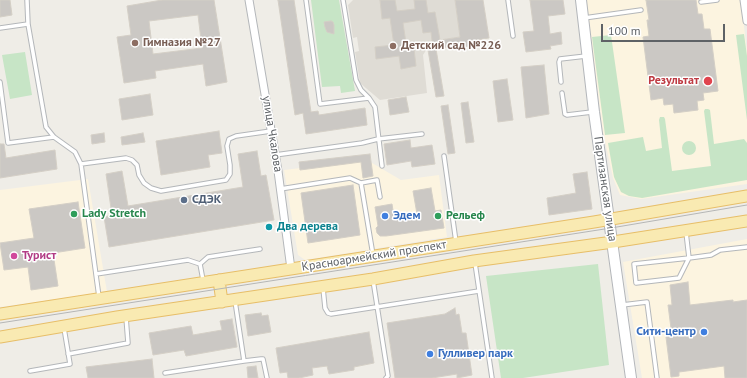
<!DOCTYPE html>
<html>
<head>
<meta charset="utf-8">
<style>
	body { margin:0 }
	#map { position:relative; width:747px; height:378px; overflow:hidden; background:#efede7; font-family:"PT Sans",sans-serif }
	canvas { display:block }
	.scale { position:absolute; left:601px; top:24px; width:124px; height:18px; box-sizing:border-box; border:2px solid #5e6266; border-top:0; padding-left:5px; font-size:12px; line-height:14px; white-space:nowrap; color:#5e6266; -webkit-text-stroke:3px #fff; paint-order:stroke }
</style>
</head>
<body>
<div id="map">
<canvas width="747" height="378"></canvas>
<div class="scale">100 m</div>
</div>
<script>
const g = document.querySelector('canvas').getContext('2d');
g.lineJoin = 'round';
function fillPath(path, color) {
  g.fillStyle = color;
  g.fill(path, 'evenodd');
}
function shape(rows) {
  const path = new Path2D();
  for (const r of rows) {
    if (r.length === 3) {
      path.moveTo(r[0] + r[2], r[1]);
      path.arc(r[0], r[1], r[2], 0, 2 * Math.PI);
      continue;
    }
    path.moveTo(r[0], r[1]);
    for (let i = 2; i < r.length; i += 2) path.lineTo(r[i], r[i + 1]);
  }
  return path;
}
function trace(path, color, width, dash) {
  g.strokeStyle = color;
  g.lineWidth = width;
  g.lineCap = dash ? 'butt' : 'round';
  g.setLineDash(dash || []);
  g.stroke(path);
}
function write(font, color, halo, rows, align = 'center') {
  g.font = font + ' "PT Sans",sans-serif';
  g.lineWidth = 3;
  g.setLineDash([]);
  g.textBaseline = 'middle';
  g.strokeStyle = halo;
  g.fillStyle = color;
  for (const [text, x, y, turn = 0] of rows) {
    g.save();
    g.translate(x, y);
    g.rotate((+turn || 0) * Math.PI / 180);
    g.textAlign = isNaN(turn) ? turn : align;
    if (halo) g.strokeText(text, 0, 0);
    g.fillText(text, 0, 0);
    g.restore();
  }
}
fillPath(shape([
	[586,0,741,0,747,52,747,184,641,199,620,195,613,178,603,132],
	[367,160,401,180,439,175,447,237,305,260,298,255,284,170],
	[88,179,107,292,0,307,0,190],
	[747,239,747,378,642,378,623,262]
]), '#fcf4e0');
fillPath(shape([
	[353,0,455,0,460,37,432,41,423,55,427,93,380,100,360,83,355,52,359,51,357,37,353,38,348,5]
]), '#dfdcd5');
fillPath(shape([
	[311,0,339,0,355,91,341,93,340,86,322,87],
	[744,34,747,56,747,120,736,35],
	[611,35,625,133,605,135,592,37],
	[25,52,32,95,10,99,2,55],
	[705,109,708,109,710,110,714,144,744,139,747,143,747,180,642,198,629,196,621,192,614,177,608,143,643,137,646,151,662,148,659,120,660,117,664,117,665,119,672,171,711,166,704,111],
	[689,148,7],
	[598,264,609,365,523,378,501,378,486,276]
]), '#c7e5c6');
const building = shape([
	[0,0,10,0,12,15,0,17,0,0],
	[162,0,214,0,227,82,206,86,203,64,155,71,156,78,124,83,117,37,131,35,127,6,162,0],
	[198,15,202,48,153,54,149,21,198,15],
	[278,0,294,0,311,112,318,111,319,115,365,108,367,125,306,134,303,113,295,115,278,0],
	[380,0,395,0,397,11,415,9,414,0,426,0,428,13,435,12,440,40,460,37,455,0,483,0,489,38,470,41,471,46,462,47,462,45,433,49,431,32,423,33,421,20,403,23,407,50,414,49,416,66,401,69,399,56,376,59,375,47,394,45,390,18,382,19,380,0],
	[530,0,563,0,565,14,548,16,550,34,561,32,562,44,550,46,551,49,526,52,523,32,534,31,530,0],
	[646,0,696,0,698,14,702,14,704,29,710,29,718,91,703,93,704,100,697,101,698,110,674,113,673,104,664,105,663,98,651,100,643,37,649,36,647,20,649,20,646,0],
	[331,21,333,22,334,25,334,34,327,32,325,27,324,22,331,21],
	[436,49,444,96,436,97,428,50,436,49],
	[544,65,549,114,526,118,521,67,544,65],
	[507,79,513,120,498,122,493,81,507,79],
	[150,94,153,115,122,120,119,99,150,94],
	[406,97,409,112,390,115,388,100,406,97],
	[468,102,474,142,466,143,461,103,468,102],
	[448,105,455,153,448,154,441,106,448,105],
	[219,131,222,153,208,155,210,167,161,175,156,141,219,131],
	[104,133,105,142,92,144,91,135,104,133],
	[143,133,145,142,122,145,121,137,143,133],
	[410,140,411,148,432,145,435,164,412,167,411,161,387,165,384,144,410,140],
	[0,144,4,144,6,158,55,150,57,169,0,178,0,144],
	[257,151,261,176,266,175,274,220,109,247,104,217,112,215,106,174,122,171,128,206,243,187,238,154,257,151],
	[370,154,373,176,363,178,361,162,300,170,299,162,370,154],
	[587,172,592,209,549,215,547,198,576,193,573,174,587,172],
	[353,185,360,235,308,243,301,193,353,185],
	[431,188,435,211,441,210,444,228,386,236,380,236,377,233,376,228,378,226,375,207,392,204,394,217,417,214,413,191,431,188],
	[78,202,85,248,53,253,58,286,31,290,28,267,4,270,0,243,34,238,29,209,78,202],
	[688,282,690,305,733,300,733,302,747,300,747,378,725,378,724,366,679,372,679,376,671,377,666,337,672,336,668,305,672,305,670,285,688,282],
	[455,308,456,315,459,314,462,333,466,333,472,375,457,378,457,374,432,378,395,378,387,323,445,314,455,308],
	[261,313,262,316,268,315,271,332,248,336,245,315,261,313],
	[232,319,237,347,186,356,184,350,153,355,149,333,191,326,193,335,222,330,220,321,232,319],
	[369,332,374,363,354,367,354,370,329,374,327,366,312,368,313,375,299,378,288,378,287,372,280,373,276,348,369,332],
	[152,359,154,378,88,378,86,367,152,359],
	[256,366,258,378,248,378,247,367,256,366]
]);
fillPath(building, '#cbc8c4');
trace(building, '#d4cfc6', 1);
const lane = shape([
	[27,0,28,24,46,127,54,137,75,152,81,164,99,297],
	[306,0,320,104,369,98],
	[343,0,356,80,361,90,369,98,375,107,382,166],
	[508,0,513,36],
	[701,2,717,0],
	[584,18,641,10],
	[0,28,28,24],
	[0,82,8,143,54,137],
	[561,82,559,62,560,59,586,56],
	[562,93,565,114,567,115,592,112],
	[275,155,362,143,378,139,422,134],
	[444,156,456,242],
	[81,164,126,158,132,160,137,165,139,175,144,183,151,188,161,191,226,180,230,174,230,165,227,146,229,139,236,136,271,131],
	[361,183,377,180,380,197],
	[280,189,350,178,361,183,373,255],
	[686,232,689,258,679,278,636,283,634,264,689,258,711,255,720,250,747,247],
	[475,263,492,378],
	[200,264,203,280],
	[96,274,188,260,200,264,208,257,260,249],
	[373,280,388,376,386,378],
	[323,288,325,308,328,313,331,314,479,291],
	[622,305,647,302,657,378],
	[68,354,128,343,126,317],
	[244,361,261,359,263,359,267,378],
	[30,371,70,364,64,328],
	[165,373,244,361,235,301]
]);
const street = shape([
	[249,0,278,171,291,269],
	[744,0,747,21]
]);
const secondary = shape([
	[581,0,594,112,631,378]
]);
const primary = shape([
	[219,280,222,302],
	[0,314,594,222,747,196],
	[0,337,117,317,373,279,474,261,613,242,747,221]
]);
trace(lane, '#b4b7ba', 5.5);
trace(street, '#b4b7ba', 9);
trace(secondary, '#b3b6ba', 12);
trace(primary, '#e7be68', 13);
trace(lane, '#fff', 3.5);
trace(street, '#fff', 7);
trace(secondary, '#fff', 10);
trace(primary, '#f9eab2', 11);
trace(shape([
	[0,323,611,228,747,205]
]), '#b5b6b6', 1);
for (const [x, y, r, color] of [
	[135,43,4,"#8d6e63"],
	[393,46,4,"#8d6e63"],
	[708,81,5,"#e0444e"],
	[184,200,4,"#5c6f8a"],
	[74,214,4,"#2e9e5b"],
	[385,216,4,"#3f7fe0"],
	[438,216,4,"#2e9e5b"],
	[269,227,4,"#0f9aa8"],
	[14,256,4,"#d1479c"],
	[704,332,4,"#3f7fe0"],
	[430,354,4,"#3f7fe0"]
]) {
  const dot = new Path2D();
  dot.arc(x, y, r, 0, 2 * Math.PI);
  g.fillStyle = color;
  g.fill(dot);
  trace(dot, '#fff', 1.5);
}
write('bold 12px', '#785e54', '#fff', [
	["Гимназия №27",143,43],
	["Детский сад №226",401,46]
], 'left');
write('bold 12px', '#be3a42', '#fff', [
	["Результат",699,81]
], 'right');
write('12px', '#5e6266', '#fff', [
	["улица Чкалова",272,134,81],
	["Партизанская улица",605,189,82],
	["Красноармейский проспект",374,256,-9]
]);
write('bold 12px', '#4e5e75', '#fff', [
	["СДЭК",192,200]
], 'left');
write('bold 12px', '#27864d', '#fff', [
	["Lady Stretch",82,214],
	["Рельеф",446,216]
], 'left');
write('bold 12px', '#366cbe', '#fff', [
	["Эдем",393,216],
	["Сити-центр",696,332,"right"],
	["Гулливер парк",438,354]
], 'left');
write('bold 12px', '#0d838f', '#fff', [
	["Два дерева",277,227]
], 'left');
write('bold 12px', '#b23c85', '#fff', [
	["Турист",22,256]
], 'left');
</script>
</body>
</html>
